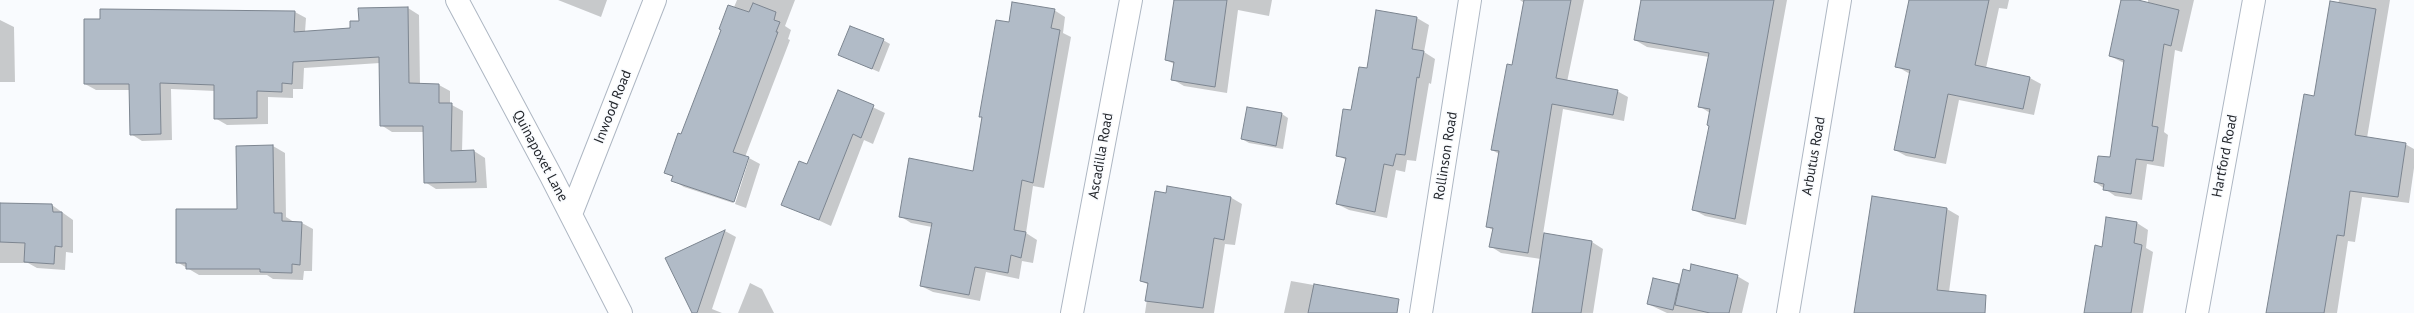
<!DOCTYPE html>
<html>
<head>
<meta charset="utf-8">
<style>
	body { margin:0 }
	canvas { display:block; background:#f9fbfe }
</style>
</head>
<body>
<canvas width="2414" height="313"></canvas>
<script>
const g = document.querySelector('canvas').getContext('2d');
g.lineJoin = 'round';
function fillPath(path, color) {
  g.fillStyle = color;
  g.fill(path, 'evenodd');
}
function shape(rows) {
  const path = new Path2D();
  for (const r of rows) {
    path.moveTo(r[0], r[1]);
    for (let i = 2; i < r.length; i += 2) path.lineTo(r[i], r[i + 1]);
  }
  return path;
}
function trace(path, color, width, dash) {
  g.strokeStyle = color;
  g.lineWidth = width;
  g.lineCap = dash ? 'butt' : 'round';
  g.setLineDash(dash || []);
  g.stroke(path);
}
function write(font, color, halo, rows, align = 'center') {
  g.font = font + ' "PT Sans",sans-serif';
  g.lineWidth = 3;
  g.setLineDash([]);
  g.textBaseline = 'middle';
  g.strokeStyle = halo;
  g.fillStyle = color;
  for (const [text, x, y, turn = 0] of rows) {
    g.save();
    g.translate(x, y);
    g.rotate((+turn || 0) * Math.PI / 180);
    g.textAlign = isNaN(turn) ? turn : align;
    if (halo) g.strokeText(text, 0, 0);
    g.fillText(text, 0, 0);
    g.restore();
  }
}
fillPath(shape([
	[558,0,607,0,601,17],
	[737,0,795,0,785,26,791,30,788,39,790,40,745,157,749,158,760,164,746,208,735,204,749,159,747,159,733,203,684,187,672,180,673,177,665,173],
	[1176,0,1272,0,1269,16,1238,10,1227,93,1184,86,1172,79,1174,64,1166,60],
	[1520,0,1584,0,1567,82,1617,91,1628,97,1624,121,1563,109,1543,234,1592,242,1603,249,1593,313,1533,313,1541,259,1501,253,1490,246,1493,230,1487,227,1499,154,1492,150,1513,66,1524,3],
	[1642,0,1787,0,1746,225,1705,216,1694,210,1710,126,1710,113,1699,106,1709,57,1647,47,1635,40],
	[1929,0,2009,0,2007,9,1999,8,1986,68,2030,78,2041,84,2034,115,1959,100,1946,164,1906,156,1895,150,1910,74,1896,66],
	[2122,0,2148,3,2148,0,2194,0,2182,52,2175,50,2164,132,2168,135,2164,167,2147,164,2142,200,2115,196,2095,182,2110,158,2124,63,2110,56],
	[2339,0,2390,0,2367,138,2405,144,2414,149,2414,168,2409,203,2362,197,2355,242,2348,241,2337,313,2268,313,2314,97],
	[408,8,419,15,420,85,439,85,450,91,450,104,463,111,462,152,474,151,485,158,487,188,436,189,425,182,424,132,392,132,381,125,380,63,304,68,303,89,293,89,293,98,268,97,268,124,227,125,215,118,215,91,171,89,172,140,142,141,131,134,130,90,96,90,85,84,295,12,306,18,305,32,351,28,360,22,359,9],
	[1054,10,1065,17,1063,33,1071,37,1044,188,1033,186,1026,233,1037,240,1033,263,1022,261,1019,279,986,272,980,301,933,292,921,286,932,227,911,223,900,216,974,172,982,118,980,116,1009,23],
	[1377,11,1417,18,1429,25,1424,52,1435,59,1431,84,1429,83,1416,161,1407,160,1405,172,1396,170,1387,218,1349,210,1337,204,1346,160,1337,155,1367,69],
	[0,20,14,27,15,82,0,82],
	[883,40,890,44,879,72,846,58],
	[839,91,885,113,873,144,864,140,831,226,783,204,807,166],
	[1282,114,1288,118,1283,149,1249,143,1242,139],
	[273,146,285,153,286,217,294,222,302,223,313,229,312,271,304,271,303,280,273,279,267,275,199,275,177,262,238,210],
	[1230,197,1242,204,1235,245,1225,244,1214,313,1145,313,1149,285,1141,281],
	[1873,198,1947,209,1959,216,1949,292,1964,313,1855,313],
	[0,204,52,205,73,220,73,253,66,252,65,270,37,268,28,263,0,263],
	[2137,223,2148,230,2146,248,2153,252,2143,313,2085,313,2103,248],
	[725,231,736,237,712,309,722,313,698,313,667,259],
	[1737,276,1749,283,1742,313,1667,313,1648,304,1654,279,1680,285],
	[1291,281,1370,295,1380,313,1284,313],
	[750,283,762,289,774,313,738,313]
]), '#0003');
const building = shape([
	[1174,0,1227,0,1215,87,1171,80,1174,62,1165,60,1174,0],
	[1524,0,1571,0,1556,78,1618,90,1613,115,1552,104,1528,253,1489,247,1493,228,1486,227,1499,151,1491,150,1507,64,1512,65,1524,0],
	[1641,0,1774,0,1735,219,1692,210,1709,126,1707,125,1710,109,1698,107,1709,53,1634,40,1641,0],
	[1909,0,1989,0,1975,65,2030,77,2023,109,1948,94,1935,158,1894,150,1910,70,1895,67,1909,0],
	[2121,0,2138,0,2179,10,2171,46,2164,44,2152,126,2158,127,2153,161,2136,159,2131,194,2103,190,2104,184,2094,182,2098,156,2110,157,2124,60,2109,56,2121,0],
	[2330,1,2376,9,2355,135,2406,143,2398,197,2350,191,2344,236,2337,235,2324,313,2266,313,2304,94,2314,96,2330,1],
	[1012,2,1055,9,1051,28,1060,30,1033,183,1022,180,1014,230,1026,232,1021,258,1011,255,1008,273,975,267,969,295,920,286,932,223,899,217,909,158,973,171,982,117,979,117,996,20,1009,22,1012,2],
	[753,3,776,12,774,20,780,22,776,32,778,32,733,152,749,157,734,202,671,181,673,176,664,173,678,133,681,134,721,30,719,29,728,5,749,12,753,3],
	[408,7,409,83,439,84,439,103,452,103,451,151,474,150,476,182,424,183,423,126,380,126,379,57,293,62,292,84,282,83,282,92,257,91,257,118,214,119,214,85,160,83,161,134,130,135,129,84,84,84,84,19,100,19,100,9,295,11,294,32,350,28,350,21,359,21,358,8,408,7],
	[1376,10,1417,17,1412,49,1424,51,1419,78,1417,77,1405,155,1396,154,1393,166,1384,164,1375,212,1336,204,1346,158,1336,156,1343,109,1351,110,1359,67,1367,68,1376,10],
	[850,26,884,39,872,69,838,55,850,26],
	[838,90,874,105,861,138,853,134,819,220,781,205,799,161,807,164,838,90],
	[1247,107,1282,113,1276,146,1241,139,1247,107],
	[273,145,274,213,282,213,282,221,302,222,300,265,292,264,292,273,260,272,260,269,186,269,186,263,176,263,176,209,237,209,236,146,273,145],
	[1167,186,1231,197,1224,240,1214,238,1203,308,1145,301,1148,283,1140,281,1155,191,1166,193,1167,186],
	[1872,196,1947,208,1937,290,1986,295,1985,313,1854,313,1872,196],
	[0,203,52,204,53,212,62,212,62,247,55,246,54,264,24,262,25,243,0,242,0,203],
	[2106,217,2137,222,2134,243,2142,245,2131,313,2084,313,2095,245,2102,247,2106,217],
	[725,230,697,313,692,313,665,258,725,230],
	[1544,233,1592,241,1581,313,1532,313,1544,233],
	[1691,264,1738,275,1729,313,1710,313,1675,305,1683,269,1690,271,1691,264],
	[1653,278,1679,284,1673,310,1647,304,1653,278],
	[1314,284,1399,299,1397,313,1308,313,1314,284]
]);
fillPath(building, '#b1bbc7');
trace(building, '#7c8590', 1);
const minor = shape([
	[457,0,551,176,621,313],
	[571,214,655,0],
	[1072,313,1131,0],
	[1421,313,1470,0],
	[1788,313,1840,0],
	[2197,313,2254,0]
]);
trace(minor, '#aeb7c3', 24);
trace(minor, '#fff', 22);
write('14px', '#24272c', '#f9fbfe', [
	["Inwood Road",613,107,-68],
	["Quinapoxet Lane",540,156,62],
	["Ascadilla Road",1101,156,-80],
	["Rollinson Road",1446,156,-81],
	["Arbutus Road",1814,156,-80],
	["Hartford Road",2225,156,-79]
]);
</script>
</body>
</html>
